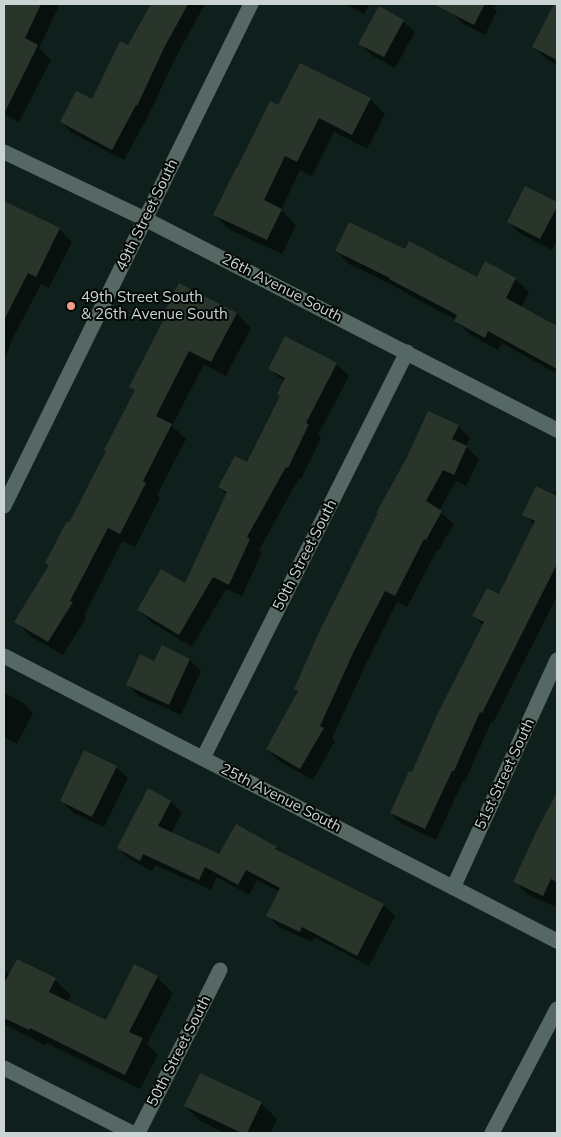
<!DOCTYPE html>
<html>
<head>
<meta charset="utf-8">
<style>
	body { margin:0 }
	#map { position:relative; width:561px; height:1137px; overflow:hidden; background:#0f1f1c; font-family:Mulish,sans-serif }
	canvas { display:block }
	.frame { position:absolute; inset:0; border:5px solid #cad4d2; pointer-events:none }
</style>
</head>
<body>
<div id="map">
<canvas width="561" height="1137"></canvas>
<div class="frame"></div>
</div>
<script>
const g = document.querySelector('canvas').getContext('2d');
g.lineJoin = 'round';
function fillPath(path, color) {
  g.fillStyle = color;
  g.fill(path, 'evenodd');
}
function shape(rows) {
  const path = new Path2D();
  for (const r of rows) {
    path.moveTo(r[0], r[1]);
    for (let i = 2; i < r.length; i += 2) path.lineTo(r[i], r[i + 1]);
  }
  return path;
}
function trace(path, color, width, dash) {
  g.strokeStyle = color;
  g.lineWidth = width;
  g.lineCap = dash ? 'butt' : 'round';
  g.setLineDash(dash || []);
  g.stroke(path);
}
function write(font, color, halo, rows, align = 'center') {
  g.font = font + ' Mulish,sans-serif';
  g.lineWidth = 4;
  g.setLineDash([]);
  g.textBaseline = 'middle';
  g.strokeStyle = halo;
  g.fillStyle = color;
  for (const [text, x, y, turn = 0] of rows) {
    g.save();
    g.translate(x, y);
    g.rotate((+turn || 0) * Math.PI / 180);
    g.textAlign = isNaN(turn) ? turn : align;
    if (halo) g.strokeText(text, 0, 0);
    g.fillText(text, 0, 0);
    g.restore();
  }
}
fillPath(shape([
	[4,4,60,4,39,48,51,60,19,122,4,114],
	[152,4,205,4,175,59,148,116,124,160,72,133,61,122,93,101,128,46],
	[345,4,370,4,364,14],
	[455,4,497,4,494,8,497,11,485,35,462,23,451,12],
	[555,4,557,4,557,65,546,59,533,46],
	[403,21,415,32,395,68,371,55,360,43],
	[370,99,385,114,367,149,334,132,312,176,300,170,281,210,296,225,282,254,230,230,215,215,279,107],
	[526,187,557,204,557,239,552,250,519,233,508,221],
	[4,202,59,229,72,242,49,288,41,284,9,346,10,347,4,359],
	[336,251,405,251,477,279,515,279,529,292,521,307,557,328,557,374,502,343,498,350,469,334,456,320,404,292,400,289,349,264],
	[180,284,237,314,251,328,226,376,204,364,172,426,186,439,157,495,160,498,135,547,122,541,84,616,86,618,63,655,30,636,16,621,50,566,47,563,70,524,136,391,131,386,166,318],
	[336,364,349,376,318,435,321,438,301,479,299,478,259,550,262,552,242,596,226,589,192,647,151,622,139,610,186,585,227,495,219,487,248,464,281,397,278,394,284,382,270,369],
	[458,426,470,438,466,447,479,459,466,486,456,481,439,511,454,524,438,551,437,550,407,607,397,602,366,664,332,738,335,741,313,780,279,761,267,749,299,693,295,689],
	[557,486,557,596,493,723,491,722,465,782,463,781,436,840,402,824,391,813,413,774,484,626,474,616,500,595,535,525,524,514,553,496],
	[162,647,190,660,201,671,181,715,139,696,127,684,155,662],
	[4,693,22,702,33,713,17,744,4,737],
	[116,767,128,778,104,827,72,812,61,800],
	[149,790,171,802,182,813,171,833,220,856,276,848,283,854,383,905,395,916,369,966,314,937,311,942,279,927,268,915,280,892,257,880,249,895,217,877,211,890,155,865,152,871,129,859,118,848],
	[557,795,557,904,556,907,527,894,515,881,538,831],
	[4,971,10,974,55,980,71,995,67,1003,106,1022,157,977,173,993,147,1044,158,1055,140,1089,46,1043,45,1045,7,1026,4,1023],
	[261,1103,277,1119,270,1133,225,1133,202,1122,185,1106]
]), '#0007');
fillPath(shape([
	[4,4,41,4,25,38,38,45,4,114],
	[151,4,188,4,164,48,137,106,136,105,112,150,60,122,76,91,92,99,120,41,128,45],
	[433,4,485,4,474,25],
	[554,4,557,4,557,60,532,47],
	[379,6,404,20,384,57,358,44],
	[300,63,371,98,352,135,319,118,297,162,285,156,264,200,282,209,267,240,213,215,236,168,237,168,270,101,278,105],
	[525,186,557,202,557,207,540,239,507,222],
	[4,201,60,228,36,277,28,273,4,320],
	[349,222,405,249,409,241,477,277,485,261,516,278,506,298,557,326,557,369,488,331,485,338,454,321,457,315,389,279,390,278,335,251],
	[179,283,237,313,211,362,189,351,156,416,172,424,143,481,146,483,120,534,108,528,70,601,73,602,48,642,14,622,49,565,45,563,67,521,69,523,106,451,104,450,135,390,129,387,165,317,162,316],
	[285,336,337,363,306,423,309,424,288,468,286,467,247,537,250,539,229,585,213,577,179,635,137,610,161,569,185,583,227,492,218,487,235,456,247,462,280,396,277,394,285,378,268,369],
	[428,411,459,425,452,439,467,446,454,475,443,470,426,501,442,511,426,540,424,539,395,596,385,591,354,651,320,726,324,728,300,769,266,749,298,691,294,689,320,630,378,513,376,513,407,457],
	[536,486,557,496,557,564,482,713,480,712,454,771,452,771,425,829,390,813,409,771,412,772,437,715,484,622,472,616,487,588,499,594,535,521,522,515],
	[162,645,190,659,169,705,126,685,140,654,154,661],
	[84,750,117,766,92,817,60,801],
	[148,788,171,801,158,826,219,854,236,824,277,847,275,849,384,904,357,956,302,927,300,932,266,916,280,888,246,870,238,885,205,867,199,880,143,854,140,861,117,848],
	[557,792,557,882,551,879,543,896,513,882,537,830],
	[17,959,56,978,49,992,106,1020,134,964,158,976,129,1032,143,1038,125,1075,30,1028,29,1030,4,1018,4,983],
	[200,1073,262,1102,247,1133,242,1133,184,1106]
]), '#29342b');
trace(shape([
	[4,152,145,219,557,430],
	[4,656,557,941],
	[203,758,407,352],
	[453,888,557,660],
	[4,1068,132,1133],
	[138,1133,220,970],
	[492,1133,557,1009]
]), '#566864', 15);
trace(shape([
	[4,506,251,4]
]), '#566864', 15);
for (const [x, y, r, color] of [
	[71,306,5,"#f49d8b"]
]) {
  const dot = new Path2D();
  dot.arc(x, y, r, 0, 2 * Math.PI);
  g.fillStyle = color;
  g.fill(dot);
  trace(dot, '#030706', 2);
}
write('15px', '#cad4d2', '#030706', [
	["49th Street South",147,215,-64],
	["26th Avenue South",282,288,27],
	["50th Street South",305,555,-63],
	["51st Street South",505,774,-65],
	["25th Avenue South",281,798,27],
	["50th Street South",179,1051,-63]
]);
write('15px', '#cad4d2', '#030706', [
	["49th Street South",81,297],
	["& 26th Avenue South",81,314]
], 'left');
</script>
</body>
</html>
